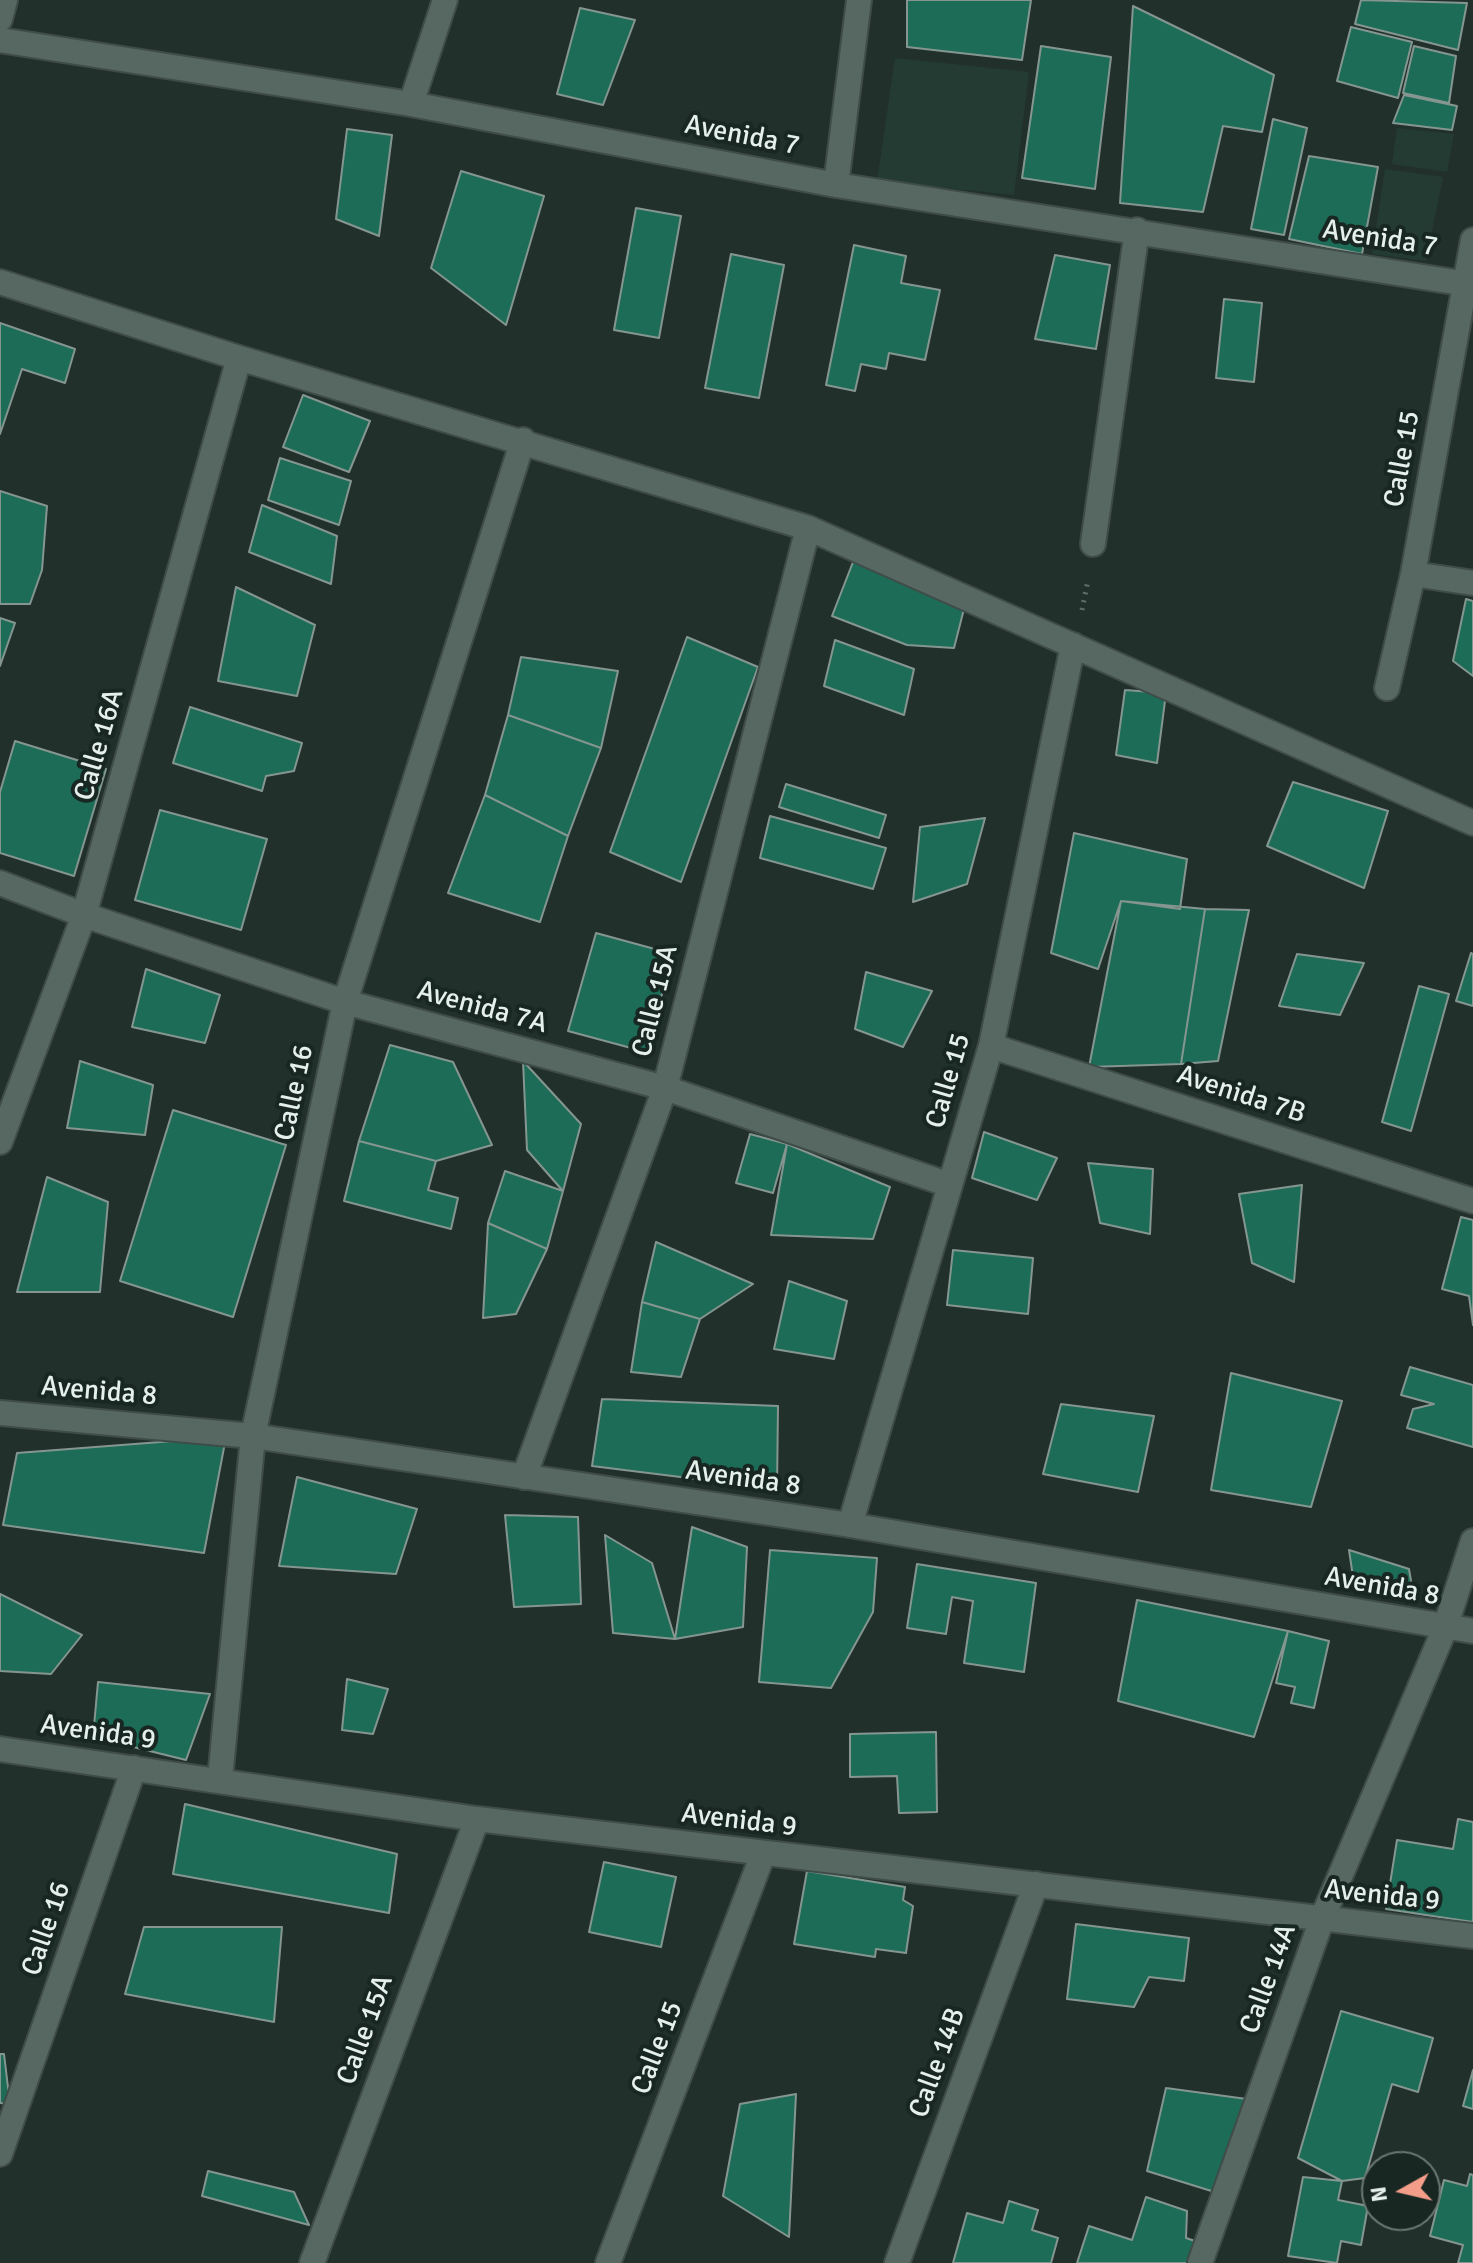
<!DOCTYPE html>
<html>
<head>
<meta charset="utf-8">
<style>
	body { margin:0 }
	#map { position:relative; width:1473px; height:2263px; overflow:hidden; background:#22302b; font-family:Signika,sans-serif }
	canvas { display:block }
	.north { position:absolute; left:1361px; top:2151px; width:80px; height:80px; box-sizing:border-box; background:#182722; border:2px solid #6a7772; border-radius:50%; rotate:262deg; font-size:22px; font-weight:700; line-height:32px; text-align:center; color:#e5efeb }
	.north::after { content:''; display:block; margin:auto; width:28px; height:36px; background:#f49e89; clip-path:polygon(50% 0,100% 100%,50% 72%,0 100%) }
</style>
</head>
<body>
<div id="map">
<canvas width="1473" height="2263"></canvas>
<div class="north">N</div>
</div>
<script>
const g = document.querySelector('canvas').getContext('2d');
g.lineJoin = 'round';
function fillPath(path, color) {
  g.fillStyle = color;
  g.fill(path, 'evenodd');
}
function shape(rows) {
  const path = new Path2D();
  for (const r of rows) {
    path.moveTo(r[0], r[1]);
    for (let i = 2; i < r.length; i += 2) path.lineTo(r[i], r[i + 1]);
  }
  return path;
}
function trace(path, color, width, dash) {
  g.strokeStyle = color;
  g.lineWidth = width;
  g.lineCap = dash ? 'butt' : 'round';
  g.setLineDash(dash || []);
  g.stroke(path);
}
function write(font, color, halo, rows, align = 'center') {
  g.font = font + ' Signika,sans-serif';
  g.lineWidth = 8;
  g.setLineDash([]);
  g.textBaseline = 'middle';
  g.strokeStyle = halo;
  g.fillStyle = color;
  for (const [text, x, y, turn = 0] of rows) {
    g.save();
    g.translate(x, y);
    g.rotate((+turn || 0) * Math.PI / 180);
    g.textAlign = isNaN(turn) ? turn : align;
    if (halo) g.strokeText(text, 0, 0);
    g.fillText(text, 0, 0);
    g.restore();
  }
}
fillPath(shape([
	[895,58,1029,72,1014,195,877,181],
	[1397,128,1454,134,1447,172,1392,164],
	[1385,169,1443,177,1426,261,1372,254]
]), '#243b33');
const building = shape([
	[907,0,1031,0,1022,60,907,47,907,0],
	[1361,0,1467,3,1458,50,1355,24,1361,0],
	[1133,6,1274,75,1262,132,1223,126,1203,212,1120,203,1133,6],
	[580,8,635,20,603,105,557,94,580,8],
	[1351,27,1412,42,1398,98,1337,81,1351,27],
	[1041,46,1111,57,1095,189,1022,178,1041,46],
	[1414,46,1456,56,1449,103,1403,93,1414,46],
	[1404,95,1457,106,1452,130,1393,123,1404,95],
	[1273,119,1307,128,1284,235,1251,229,1273,119],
	[347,129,392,135,379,236,336,219,347,129],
	[1309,156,1378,167,1362,254,1289,239,1309,156],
	[461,171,544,196,506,325,431,268,461,171],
	[636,208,681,216,659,338,614,330,636,208],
	[854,245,906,256,901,283,940,290,925,360,889,353,886,369,861,364,855,391,826,385,854,245],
	[731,254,784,265,759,398,705,388,731,254],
	[1055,255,1110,265,1096,349,1035,339,1055,255],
	[1224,299,1262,303,1254,382,1216,378,1224,299],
	[0,323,75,349,65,383,22,369,0,434,0,323],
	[303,395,370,421,349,472,283,447,303,395],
	[280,458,351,481,339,525,268,500,280,458],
	[0,491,47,506,42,570,30,604,0,604,0,491],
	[262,505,337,536,331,584,249,552,262,505],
	[853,562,966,601,954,648,907,645,832,616,853,562],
	[236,587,315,625,297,696,218,681,236,587],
	[1466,599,1473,601,1473,676,1453,661,1466,599],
	[0,618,15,623,0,666,0,618],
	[687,637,758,667,681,882,610,852,687,637],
	[835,640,914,669,904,715,824,686,835,640],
	[521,657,618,671,601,748,508,715,521,657],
	[1125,690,1166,693,1157,763,1116,755,1125,690],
	[190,707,302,743,294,771,266,776,262,791,173,763,190,707],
	[508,715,601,748,568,836,485,795,508,715],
	[15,741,106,769,74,876,0,853,0,792,15,741],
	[1293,782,1388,811,1364,888,1267,846,1293,782],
	[786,784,886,815,879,838,779,807,786,784],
	[485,795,568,836,540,922,448,893,485,795],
	[160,810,267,839,241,930,135,900,160,810],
	[770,816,886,848,873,889,760,858,770,816],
	[985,818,967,884,913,902,920,827,985,818],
	[1074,833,1187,859,1180,909,1121,901,1098,969,1051,953,1074,833],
	[1121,901,1205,909,1181,1064,1089,1067,1121,901],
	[1205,909,1249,910,1218,1061,1181,1064,1205,909],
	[596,933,673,954,646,1052,568,1031,596,933],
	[1471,953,1473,954,1473,1006,1456,1001,1471,953],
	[1297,954,1364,963,1340,1015,1279,1006,1297,954],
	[146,969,220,995,205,1043,132,1027,146,969],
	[866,972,932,991,903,1047,855,1029,866,972],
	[1419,986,1449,994,1411,1131,1382,1122,1419,986],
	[390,1045,453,1062,492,1145,436,1161,359,1141,390,1045],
	[80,1061,153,1085,145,1135,67,1128,80,1061],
	[523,1061,581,1124,563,1191,527,1150,523,1061],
	[173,1110,286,1145,233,1317,120,1281,173,1110],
	[984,1132,1057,1158,1037,1200,972,1178,984,1132],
	[750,1134,787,1144,773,1193,736,1183,750,1134],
	[359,1141,436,1161,428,1190,458,1198,451,1229,344,1201,359,1141],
	[787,1144,890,1187,873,1239,771,1235,787,1144],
	[1088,1163,1153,1169,1150,1234,1100,1223,1088,1163],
	[505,1171,563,1191,547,1249,488,1223,505,1171],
	[47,1177,108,1202,100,1292,17,1292,47,1177],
	[1302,1185,1294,1282,1252,1263,1239,1194,1302,1185],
	[1461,1217,1473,1220,1473,1325,1469,1296,1442,1289,1461,1217],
	[488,1223,547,1249,516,1314,483,1318,488,1223],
	[656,1242,753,1284,700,1319,642,1302,656,1242],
	[953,1250,1033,1258,1028,1314,947,1305,953,1250],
	[789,1281,847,1301,834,1359,774,1349,789,1281],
	[642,1302,700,1319,681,1377,631,1372,642,1302],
	[1410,1367,1473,1385,1473,1447,1407,1428,1413,1409,1434,1404,1401,1395,1410,1367],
	[1231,1373,1342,1401,1311,1507,1211,1490,1231,1373],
	[602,1399,778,1406,777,1489,592,1466,602,1399],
	[1061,1404,1154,1416,1138,1492,1043,1474,1061,1404],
	[226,1437,204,1553,3,1525,17,1453,226,1437],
	[297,1477,417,1509,396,1574,279,1566,297,1477],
	[505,1515,578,1517,581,1604,514,1607,505,1515],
	[692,1527,747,1547,743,1627,675,1639,692,1527],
	[605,1535,652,1563,675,1639,613,1633,605,1535],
	[770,1550,877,1558,873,1612,831,1688,759,1682,770,1550],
	[1349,1550,1409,1569,1413,1593,1353,1577,1349,1550],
	[917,1564,1036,1583,1024,1672,964,1663,973,1601,952,1597,946,1634,907,1628,917,1564],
	[0,1594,82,1635,51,1674,0,1671,0,1594],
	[1137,1600,1288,1631,1254,1737,1118,1701,1137,1600],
	[1288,1631,1329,1641,1314,1708,1291,1703,1295,1687,1276,1683,1288,1631],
	[347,1679,388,1689,373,1734,342,1730,347,1679],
	[98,1682,210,1694,186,1760,93,1737,98,1682],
	[936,1732,937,1812,899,1813,897,1776,850,1777,850,1734,936,1732],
	[185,1804,397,1854,389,1913,173,1874,185,1804],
	[1458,1819,1473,1822,1473,1922,1386,1909,1397,1840,1453,1849,1458,1819],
	[604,1862,676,1877,661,1947,589,1932,604,1862],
	[807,1871,905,1887,903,1900,913,1906,906,1953,876,1949,875,1957,794,1944,807,1871],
	[1076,1924,1189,1938,1184,1981,1149,1977,1134,2007,1067,1999,1076,1924],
	[144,1927,282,1927,274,2022,125,1994,144,1927],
	[1341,2011,1433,2038,1418,2092,1392,2084,1365,2178,1342,2181,1298,2158,1341,2011],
	[0,2054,4,2054,10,2104,0,2103,0,2054],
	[1473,2070,1473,2109,1463,2106,1473,2070],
	[1166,2088,1254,2100,1221,2194,1147,2171,1166,2088],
	[796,2094,789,2237,723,2196,740,2104,796,2094],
	[208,2171,294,2192,309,2225,202,2196,208,2171],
	[1470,2174,1473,2175,1473,2263,1458,2263,1463,2245,1430,2236,1444,2180,1467,2186,1470,2174],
	[1303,2177,1342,2181,1338,2200,1368,2206,1361,2245,1341,2241,1337,2263,1288,2256,1303,2177],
	[1146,2197,1187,2211,1186,2238,1198,2242,1192,2263,1077,2263,1089,2226,1132,2240,1146,2197],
	[1009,2201,1038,2210,1032,2230,1058,2238,1051,2263,953,2263,967,2213,1003,2223,1009,2201]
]);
fillPath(building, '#1c6c57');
trace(building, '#859690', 2);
const minor = shape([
	[0,19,5,0],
	[0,40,411,104,836,185,1473,285],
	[411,104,445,0],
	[836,185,859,0],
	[0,282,239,358,808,528,1473,823],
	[1093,544,1137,230],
	[1413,574,1473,583],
	[1387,688,1413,574,1473,240],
	[0,883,84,915,345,1002,665,1088,950,1185],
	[991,1046,1473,1201],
	[0,1142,84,915,239,358],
	[0,1413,253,1436,850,1525,1473,1631],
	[524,1477,665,1088,808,528],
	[850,1525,991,1046,1073,645],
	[0,1749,477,1819,1473,1936],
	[220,1779,253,1436,345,1002,523,440],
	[0,2154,134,1768],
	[312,2263,477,1819],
	[608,2263,763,1854],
	[897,2263,1036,1884],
	[1200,2263,1322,1919,1445,1628,1473,1541]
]);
trace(minor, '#3f4c48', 28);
trace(shape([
	[1082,610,1088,580]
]), '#606c68', 5, [2, 6]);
trace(minor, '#576862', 24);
write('28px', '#e5efeb', '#182722', [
	["Avenida 7",742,136,11],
	["Avenida 7",1380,239,9],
	["Calle 15",1403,459,-80],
	["Calle 16A",100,745,-74],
	["Calle 15A",656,1001,-76],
	["Avenida 7A",482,1008,15],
	["Calle 15",949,1081,-74],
	["Calle 16",295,1093,-78],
	["Avenida 7B",1241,1095,18],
	["Avenida 8",99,1392,5],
	["Avenida 8",743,1479,8],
	["Avenida 8",1382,1587,10],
	["Avenida 9",98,1733,8],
	["Avenida 9",739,1821,7],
	["Avenida 9",1382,1896,6],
	["Calle 16",47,1929,-71],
	["Calle 14A",1269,1979,-70],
	["Calle 15A",366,2030,-70],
	["Calle 15",658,2048,-69],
	["Calle 14B",938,2063,-70]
]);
</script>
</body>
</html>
